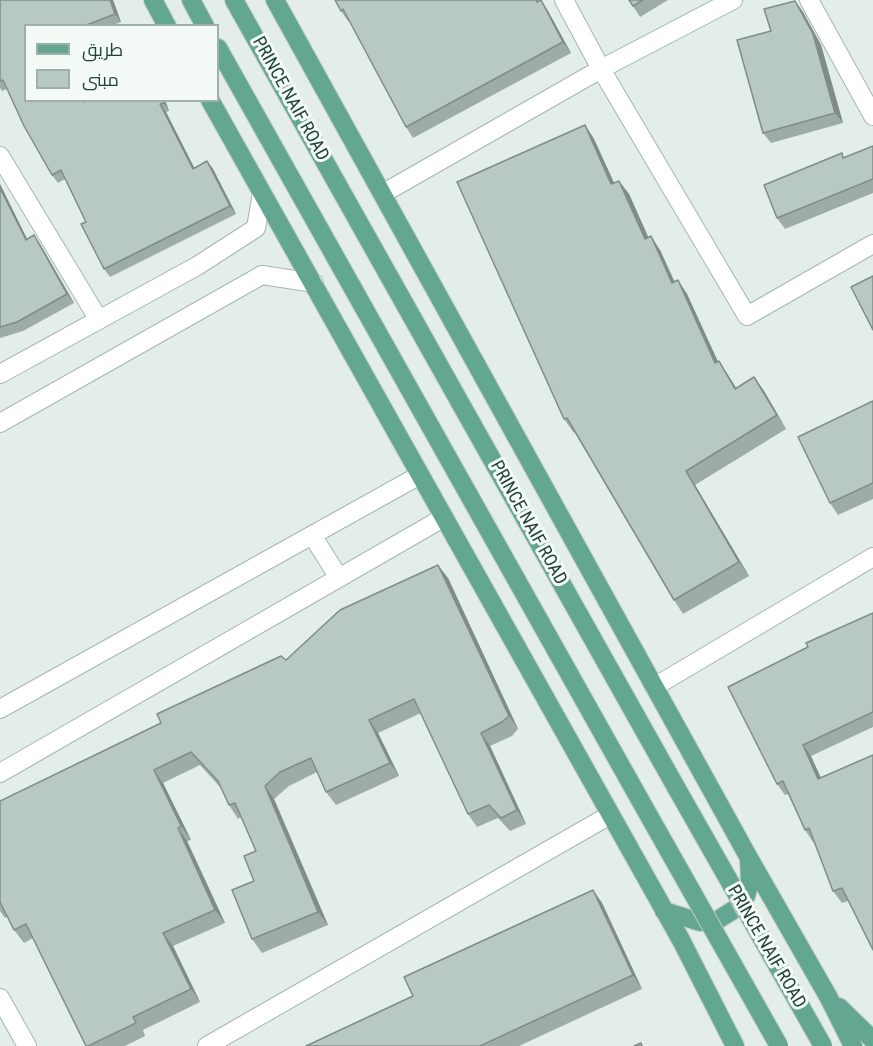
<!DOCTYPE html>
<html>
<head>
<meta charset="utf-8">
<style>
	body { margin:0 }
	#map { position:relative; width:873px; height:1046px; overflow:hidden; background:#e3eee8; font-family:"Roboto Condensed",Cairo,sans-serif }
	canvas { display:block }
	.legend { position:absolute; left:24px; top:24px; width:195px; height:78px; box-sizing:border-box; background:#f4faf6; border:2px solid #9fb0a9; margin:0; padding:8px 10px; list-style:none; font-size:18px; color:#204136 }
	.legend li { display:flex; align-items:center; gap:12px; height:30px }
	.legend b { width:30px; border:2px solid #9fb0a9 }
</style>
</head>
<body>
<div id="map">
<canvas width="873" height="1046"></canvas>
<ul class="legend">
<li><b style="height:8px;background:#63a792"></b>طريق</li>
<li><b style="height:16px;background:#b7c9c1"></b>مبنى</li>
</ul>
</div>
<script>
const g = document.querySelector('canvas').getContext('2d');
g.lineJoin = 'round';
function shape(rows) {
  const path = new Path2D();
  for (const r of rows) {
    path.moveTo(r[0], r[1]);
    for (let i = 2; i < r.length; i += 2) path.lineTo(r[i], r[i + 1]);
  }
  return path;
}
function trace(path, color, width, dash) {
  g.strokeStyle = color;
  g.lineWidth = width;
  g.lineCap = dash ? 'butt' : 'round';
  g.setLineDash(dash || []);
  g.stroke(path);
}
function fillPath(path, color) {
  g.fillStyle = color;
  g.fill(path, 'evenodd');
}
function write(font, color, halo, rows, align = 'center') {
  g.font = font + ' "Roboto Condensed",sans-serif';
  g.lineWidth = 6;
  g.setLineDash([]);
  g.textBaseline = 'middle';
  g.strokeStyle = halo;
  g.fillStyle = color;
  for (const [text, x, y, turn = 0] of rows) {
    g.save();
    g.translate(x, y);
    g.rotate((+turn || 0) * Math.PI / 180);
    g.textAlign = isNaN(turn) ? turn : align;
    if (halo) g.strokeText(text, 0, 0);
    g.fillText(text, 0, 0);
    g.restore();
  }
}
const minor = shape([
	[564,0,601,69,747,316,873,244],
	[809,0,873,116],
	[0,156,99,320],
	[382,194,601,69,733,0],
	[0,374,197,266,256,228,262,193],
	[0,423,262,275,314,283],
	[312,535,339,578],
	[654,687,873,557],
	[0,709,420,475],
	[0,773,443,518],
	[0,998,27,1046],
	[207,1046,610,815]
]);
const major = shape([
	[153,0,167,26],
	[191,0,205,26],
	[234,0,677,789],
	[275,0,749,858,829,998,853,1046],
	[218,48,644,807],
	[210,100,681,940,735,1046],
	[664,911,700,922,716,921,735,909,746,896,750,882,749,860],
	[839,1007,873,1040]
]);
trace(minor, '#a5b7af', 20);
trace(major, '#c1cac7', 20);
trace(minor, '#fff', 18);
trace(major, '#63a792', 18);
const majorBridge = shape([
	[677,789,823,1046],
	[644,807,779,1046]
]);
trace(majorBridge, '#c1cac7', 20, []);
trace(majorBridge, '#63a792', 18);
fillPath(shape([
	[0,0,113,0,121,22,111,26,26,26,26,100,84,100,85,102,165,100,169,111,166,112,194,168,207,161,213,169,236,214,110,277,104,269,86,222,65,179,58,183,52,175,7,89,2,91,0,88],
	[335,0,538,0,539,1,541,0,548,11,571,53,413,138,406,127,349,21,348,21,341,11],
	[629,0,668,0,640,17],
	[795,1,803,12,821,45,843,123,771,143,763,133,771,31],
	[585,125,594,139,614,183,619,181,629,194,648,237,660,250,674,281,678,280,687,294,718,362,719,361,728,375,736,388,754,377,764,391,786,429,695,485,749,576,683,614,674,600,575,432,574,433,564,419],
	[873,146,873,193,785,229,777,218,845,158],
	[0,184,27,239,40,244,74,303,23,331,0,338],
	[873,401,873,499,838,515,830,503],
	[448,578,518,729,512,736,490,746,526,824,510,831,498,818,477,827,468,814,421,713,378,733,399,776,336,805,326,792,317,772,289,786,274,799,328,925,262,953,252,939,256,851,241,817,238,819,229,805,221,788,200,765,163,783,191,840,187,841,225,923,173,946,200,1002,143,1030,145,1036,125,1046,86,1046,33,938,24,943,14,930,8,916,5,918,0,911,0,801,161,723],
	[873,613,873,727,811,756,848,901,842,903,833,891,814,841,813,842,805,830,788,794,785,795,777,784],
	[593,890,602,903,642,989,519,1046,306,1046,413,996]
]), '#9dada6');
fillPath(shape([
	[110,0,113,0,121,22,115,14],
	[541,0,548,11,571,53,563,42],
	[795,1,803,12,821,45,843,123,835,113],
	[163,100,165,100,169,111,164,103],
	[160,104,166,112,199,177,193,169],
	[585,125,594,139,621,198,611,184],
	[207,161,213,169,236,214,230,206],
	[619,181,629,194,655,252,645,239],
	[0,184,32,249,26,240,0,188],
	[34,235,40,244,74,303,67,294],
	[651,236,660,250,681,296,672,283],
	[678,280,687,294,725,377,715,363],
	[719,361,728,375,745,402,735,389],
	[754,377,764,391,786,429,777,415],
	[686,471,695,485,749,576,739,562],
	[438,565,448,578,518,729,509,716],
	[369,720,378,733,399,776,390,763],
	[481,733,490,746,526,824,517,810],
	[803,745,811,756,827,791,818,779],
	[154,770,163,783,191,840,181,826],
	[265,786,274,799,328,925,318,912],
	[178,828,187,841,225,923,215,910],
	[593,890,602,903,642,989,633,975],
	[163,933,173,946,200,1002,191,989]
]), '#808d87');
const building = shape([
	[0,0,110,0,115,14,84,26,26,26,26,100,82,100,83,102,88,100,163,100,164,103,160,104,193,169,207,161,230,206,104,269,81,224,86,222,61,170,52,175,24,126,3,80,0,81,0,0],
	[335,0,536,0,537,2,541,0,563,42,406,127,343,9,341,11,335,0],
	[629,0,643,0,633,6,629,0],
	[795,1,813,34,835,113,763,133,737,40,771,31,764,9,795,1],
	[585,125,611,184,619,181,645,239,651,236,672,283,678,280,715,363,719,361,735,389,754,377,777,415,686,471,739,562,674,600,567,418,564,419,457,182,585,125],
	[873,146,873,179,777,218,764,185,842,153,843,158,873,146],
	[0,188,26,240,34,235,67,294,17,322,0,327,0,188],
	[873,276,873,330,851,287,873,276],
	[873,401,873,483,830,503,798,437,873,401],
	[438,565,509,716,502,722,481,733,517,810,501,818,489,805,468,814,414,699,369,720,390,763,326,792,311,758,280,772,265,786,318,912,252,939,232,890,254,881,244,856,256,851,235,803,229,805,218,781,191,752,154,770,181,826,178,828,215,910,163,933,191,989,133,1017,136,1023,88,1046,86,1046,26,924,14,930,0,902,0,801,161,723,157,714,281,656,286,660,340,610,438,565],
	[873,613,873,712,803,745,818,779,873,755,873,950,842,888,833,891,809,828,805,830,783,781,777,784,728,687,808,647,806,643,873,613],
	[593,890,633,975,480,1046,306,1046,413,996,404,977,593,890],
	[641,1043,642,1046,634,1046,641,1043]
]);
fillPath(building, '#b7c9c1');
trace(building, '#808d87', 1.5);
write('18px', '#204136', '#f4faf6', [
	["PRINCE NAIF ROAD",290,99,61],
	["PRINCE NAIF ROAD",528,523,61],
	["PRINCE NAIF ROAD",766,947,60]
]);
</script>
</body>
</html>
